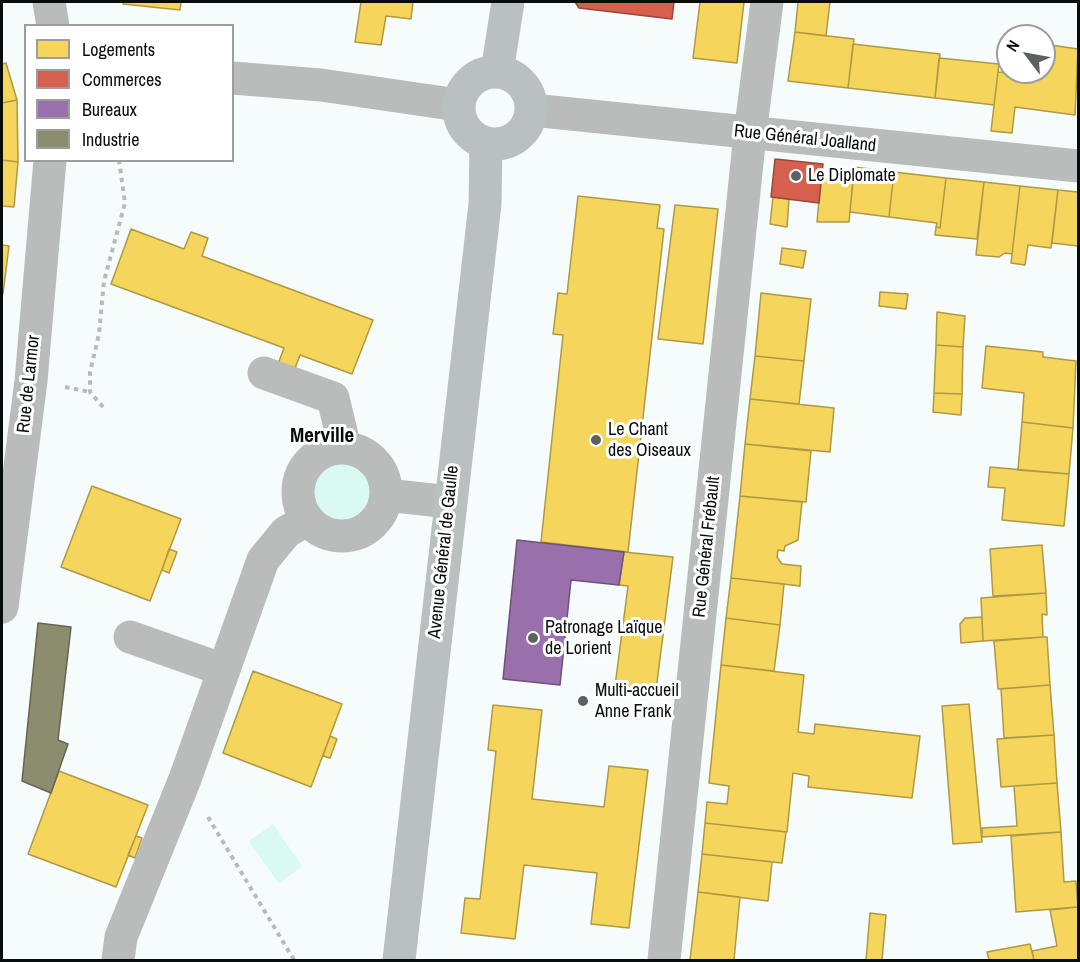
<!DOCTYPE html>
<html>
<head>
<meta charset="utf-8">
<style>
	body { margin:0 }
	#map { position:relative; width:1080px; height:962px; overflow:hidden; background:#f6fcfb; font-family:"Archivo Narrow",sans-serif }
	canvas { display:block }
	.frame { position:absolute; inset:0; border:3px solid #070d0c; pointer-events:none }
	.legend { position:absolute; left:24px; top:24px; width:210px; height:138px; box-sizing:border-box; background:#fff; border:2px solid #9c9e9e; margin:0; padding:8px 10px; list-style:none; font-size:18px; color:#070d0c }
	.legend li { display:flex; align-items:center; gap:12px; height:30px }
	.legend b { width:30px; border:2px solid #9c9e9e }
	.north { position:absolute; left:996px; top:24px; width:60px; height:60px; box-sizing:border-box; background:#fff; border:2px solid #9c9e9e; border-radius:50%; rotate:302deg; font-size:16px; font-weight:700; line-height:24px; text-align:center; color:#070d0c }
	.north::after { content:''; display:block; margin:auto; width:21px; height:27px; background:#5b6160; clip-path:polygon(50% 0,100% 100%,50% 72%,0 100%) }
</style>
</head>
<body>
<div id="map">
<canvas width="1080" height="962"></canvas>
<div class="frame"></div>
<ul class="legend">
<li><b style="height:16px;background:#f6d55c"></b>Logements</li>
<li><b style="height:16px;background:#d6604d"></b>Commerces</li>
<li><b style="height:16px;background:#9970ab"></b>Bureaux</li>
<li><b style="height:16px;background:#8c8c6e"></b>Industrie</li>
</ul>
<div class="north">N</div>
</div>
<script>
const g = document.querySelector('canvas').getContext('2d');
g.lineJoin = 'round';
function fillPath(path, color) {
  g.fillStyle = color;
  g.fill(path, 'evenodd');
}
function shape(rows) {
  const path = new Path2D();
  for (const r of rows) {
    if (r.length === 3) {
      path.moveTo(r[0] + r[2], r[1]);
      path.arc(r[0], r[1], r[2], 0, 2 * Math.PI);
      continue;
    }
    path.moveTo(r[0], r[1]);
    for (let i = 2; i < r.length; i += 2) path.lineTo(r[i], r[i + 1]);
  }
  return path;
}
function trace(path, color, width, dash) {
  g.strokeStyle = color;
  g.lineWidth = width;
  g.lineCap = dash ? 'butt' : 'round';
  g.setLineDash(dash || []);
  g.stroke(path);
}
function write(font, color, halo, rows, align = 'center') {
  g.font = font + ' "Archivo Narrow",sans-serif';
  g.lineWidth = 6;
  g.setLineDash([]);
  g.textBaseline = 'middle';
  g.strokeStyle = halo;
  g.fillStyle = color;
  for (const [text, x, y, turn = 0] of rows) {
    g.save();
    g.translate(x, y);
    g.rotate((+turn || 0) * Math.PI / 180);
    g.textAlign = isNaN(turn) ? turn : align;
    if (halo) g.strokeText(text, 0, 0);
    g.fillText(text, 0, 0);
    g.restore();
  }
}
fillPath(shape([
	[343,493,33],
	[273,824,302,866,279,884,249,841]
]), '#d9f9f3');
const homes = shape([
	[123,2,181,2,180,10,123,4,123,2],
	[361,2,413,2,411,19,386,16,381,45,355,42,361,2],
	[700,2,744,2,737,63,693,58,700,2],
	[798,2,830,2,826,36,795,32,798,2],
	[795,32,854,39,848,88,788,81,795,32],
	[853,44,940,54,935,98,848,88,853,44],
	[1044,44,1078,49,1075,115,1015,107,1012,133,991,131,998,72,1028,75,1029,72,1044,72,1044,44],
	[939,58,999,64,994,105,935,98,939,58],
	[6,63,17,100,2,103,2,64,6,63],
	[17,100,18,162,2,160,2,103,17,100],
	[2,160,18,162,14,207,2,206,2,160],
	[854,167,894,172,889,217,850,212,854,167],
	[894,172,946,178,940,228,936,227,937,223,889,217,894,172],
	[821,178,853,181,849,222,817,222,821,178],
	[946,178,984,182,977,239,935,235,936,227,940,228,946,178],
	[984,182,1020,186,1012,254,1005,253,999,257,976,255,984,182],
	[1020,186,1058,190,1051,248,1028,245,1025,265,1011,263,1020,186],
	[1058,190,1078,192,1078,246,1052,243,1058,190],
	[578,196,660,205,657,228,664,229,628,552,541,542,563,335,553,334,558,293,567,294,578,196],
	[773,197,789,199,787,227,770,224,773,197],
	[675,205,718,209,703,344,658,339,675,205],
	[131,229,184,249,191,232,208,238,202,256,373,320,352,374,300,355,294,371,278,364,284,348,111,284,131,229],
	[2,245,9,246,3,294,2,293,2,245],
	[782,248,806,251,803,268,780,264,782,248],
	[880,292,908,294,906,309,879,306,880,292],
	[761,293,811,299,804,361,755,356,761,293],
	[937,312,965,316,963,347,936,345,937,312],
	[936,345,963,347,962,394,934,393,936,345],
	[986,346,1043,352,1043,357,1076,361,1073,428,1022,422,1024,393,982,388,986,346],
	[755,356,804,361,799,404,750,399,755,356],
	[934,393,962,394,961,415,933,412,934,393],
	[750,399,834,408,830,452,745,444,750,399],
	[1022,422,1073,428,1069,474,1018,470,1022,422],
	[745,444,811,451,806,502,740,496,745,444],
	[990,467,1069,474,1064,526,1002,520,1005,488,988,487,990,467],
	[92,486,181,519,150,601,61,567,92,486],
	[740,496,802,502,798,540,785,546,784,551,778,550,777,557,782,564,801,566,800,586,731,578,740,496],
	[1042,545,1046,593,993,596,990,549,1042,545],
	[169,549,177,552,169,573,162,570,169,549],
	[624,552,673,557,656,690,615,686,628,586,619,585,624,552],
	[731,578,784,584,780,625,726,618,731,578],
	[1046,593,1047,615,1042,614,1043,637,983,641,981,598,1046,593],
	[982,617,983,641,961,643,960,624,965,618,982,617],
	[726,618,780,625,774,671,721,665,726,618],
	[1043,637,1047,637,1050,685,998,689,994,641,1043,637],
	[721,665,804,675,798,732,814,734,815,724,920,736,912,798,808,787,809,776,793,773,787,832,705,823,707,802,727,804,729,786,709,783,721,665],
	[253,671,342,704,311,787,223,753,253,671],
	[1050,685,1054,735,1004,738,1001,689,1050,685],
	[969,704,982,842,953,844,942,706,969,704],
	[493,705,542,710,532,799,604,807,609,766,648,770,629,928,591,924,597,873,524,865,515,939,461,933,465,898,480,899,496,751,488,750,493,705],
	[1054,735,1057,783,1001,787,997,739,1054,735],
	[330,736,337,739,330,758,323,756,330,736],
	[59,771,148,805,116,887,28,854,59,771],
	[1057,783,1061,832,982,837,982,828,1017,826,1014,786,1057,783],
	[705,823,786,832,782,863,702,854,705,823],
	[1061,832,1064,882,1076,881,1078,907,1016,912,1011,836,1061,832],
	[136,836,142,838,135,858,128,855,136,836],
	[702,854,772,862,768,901,698,892,702,854],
	[698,892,740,897,734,960,690,960,698,892],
	[1078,907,1078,960,1034,960,1032,951,1057,946,1050,910,1078,907],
	[870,913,886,915,882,960,866,960,870,913],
	[1030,944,1034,960,989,960,987,952,1030,944]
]);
fillPath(homes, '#f6d55c');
trace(homes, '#ae9944', 1.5);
const shops = shape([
	[575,2,674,2,672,19,579,8,575,2],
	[775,159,823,164,819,203,771,197,775,159]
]);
fillPath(shops, '#d6604d');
trace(shops, '#98473a', 1.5);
const offices = shape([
	[517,540,624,552,619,585,571,580,560,685,503,679,517,540]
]);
fillPath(offices, '#9970ab');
trace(offices, '#6d527b', 1.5);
const industry = shape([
	[38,623,71,627,58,740,68,744,51,793,22,781,38,623]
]);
fillPath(industry, '#8c8c6e');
trace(industry, '#646651', 1.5);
trace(shape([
	[65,387,90,392],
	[103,407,90,392,90,372,99,334,104,281,125,203,119,160],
	[208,817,294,960]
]), '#b8bbba', 4, [4.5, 4.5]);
trace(shape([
	[49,2,53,26],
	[232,78,321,85,458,105],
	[532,110,1078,166],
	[264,373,333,398,345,448],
	[342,492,44],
	[386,495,450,502],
	[2,607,31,381,50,160],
	[130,637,224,670],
	[118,960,121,937,185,779,263,560,286,532,307,520],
	[664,960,750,134,767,2]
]), '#babcbc', 33);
trace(shape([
	[495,108,36],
	[497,72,508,2],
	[399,960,485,204,486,144]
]), '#bac0bf', 33);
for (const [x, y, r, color] of [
	[796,176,6,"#5b6160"],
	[596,440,6,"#5b6160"],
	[533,638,6,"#5b6160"],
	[583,701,6,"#5b6160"]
]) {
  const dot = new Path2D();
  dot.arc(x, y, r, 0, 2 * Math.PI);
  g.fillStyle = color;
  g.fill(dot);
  trace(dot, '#fff', 2);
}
write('18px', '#070d0c', '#fff', [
	["Rue Général Joalland",805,139,6],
	["Rue de Larmor",29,384,-84],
	["Rue Général Frébault",707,547,-84],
	["Avenue Général de Gaulle",444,552,-84]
]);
write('18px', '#070d0c', '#fff', [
	["Le Diplomate",808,176],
	["Le Chant",608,430],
	["des Oiseaux",608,451],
	["Patronage Laïque",545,628],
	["de Lorient",545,649],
	["Multi-accueil",595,691],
	["Anne Frank",595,712]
], 'left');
write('bold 21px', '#070d0c', '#fff', [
	["Merville",322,436]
]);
</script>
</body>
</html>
